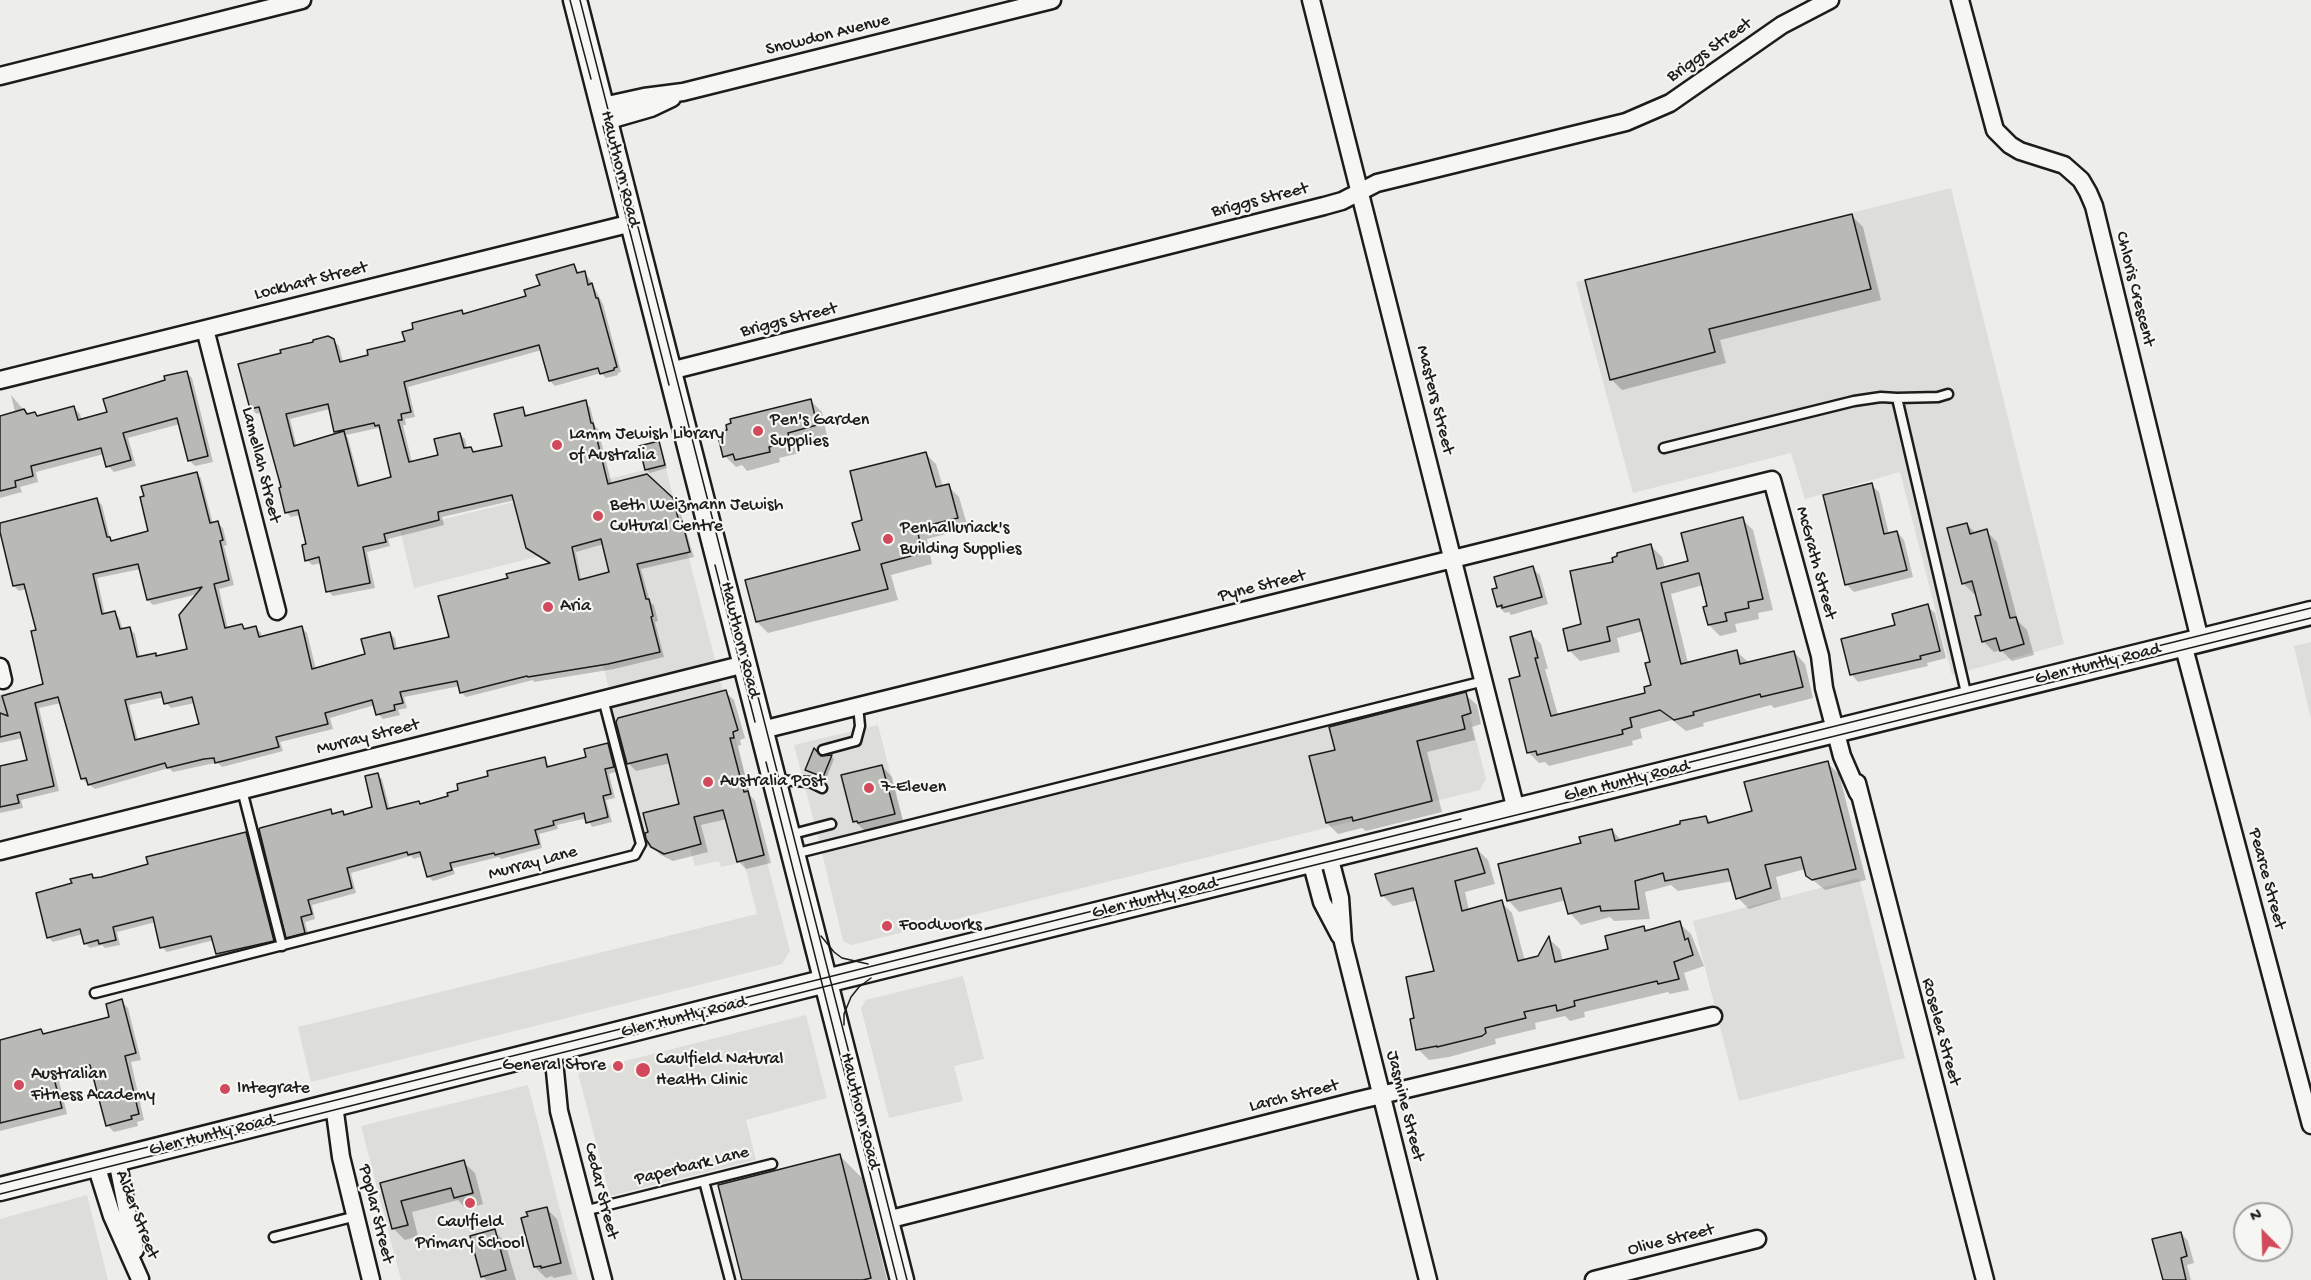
<!DOCTYPE html>
<html>
<head>
<meta charset="utf-8">
<style>
	body { margin:0 }
	#map { position:relative; width:2311px; height:1280px; overflow:hidden; background:#edede9; font-family:"Gochi Hand",sans-serif }
	canvas { display:block }
	.north { position:absolute; left:2233px; top:1202px; width:60px; height:60px; box-sizing:border-box; background:#f6f6f2; border:2px solid #9f9f9c; border-radius:50%; rotate:337deg; font-size:16px; font-weight:700; line-height:24px; text-align:center; color:#1c1c1c }
	.north::after { content:''; display:block; margin:auto; width:21px; height:27px; background:#d1495b; clip-path:polygon(50% 0,100% 100%,50% 72%,0 100%) }
</style>
</head>
<body>
<div id="map">
<canvas width="2311" height="1280"></canvas>
<div class="north">N</div>
</div>
<script>
const g = document.querySelector('canvas').getContext('2d');
g.lineJoin = 'round';
function fillPath(path, color) {
  g.fillStyle = color;
  g.fill(path, 'evenodd');
}
function shape(rows) {
  const path = new Path2D();
  for (const r of rows) {
    path.moveTo(r[0], r[1]);
    for (let i = 2; i < r.length; i += 2) path.lineTo(r[i], r[i + 1]);
  }
  return path;
}
function trace(path, color, width, dash) {
  g.strokeStyle = color;
  g.lineWidth = width;
  g.lineCap = dash ? 'butt' : 'round';
  g.setLineDash(dash || []);
  g.stroke(path);
}
function write(font, color, halo, rows, align = 'center') {
  g.font = font + ' "Gochi Hand",sans-serif';
  g.lineWidth = 4.5;
  g.setLineDash([]);
  g.textBaseline = 'middle';
  g.strokeStyle = halo;
  g.fillStyle = color;
  for (const [text, x, y, turn = 0] of rows) {
    g.save();
    g.translate(x, y);
    g.rotate((+turn || 0) * Math.PI / 180);
    g.textAlign = isNaN(turn) ? turn : align;
    if (halo) g.strokeText(text, 0, 0);
    g.fillText(text, 0, 0);
    g.restore();
  }
}
fillPath(shape([
	[1951,188,2064,644,1952,675,1900,472,1805,499,1791,453,1633,493,1576,282],
	[665,465,790,951,782,964,311,1082,298,1027,757,914,744,862,721,867,719,861,695,866,690,849,663,855,638,842,607,722,610,694,575,547,414,588,400,530],
	[2311,642,2311,719,2294,646],
	[1464,692,1486,779,1480,790,851,945,843,941,822,853],
	[878,725,903,823,820,845,794,745],
	[1859,878,1905,1058,1739,1101,1693,921],
	[963,976,984,1059,954,1066,963,1101,889,1118,861,1008,866,1000],
	[806,1015,827,1098,746,1120,756,1160,610,1196,578,1073],
	[528,1085,578,1280,401,1280,361,1126],
	[87,1195,108,1280,0,1280,0,1219]
]), '#ddddda');
fillPath(shape([
	[1852,216,1863,227,1881,300,1720,340,1726,363,1622,390,1611,379],
	[574,266,580,274,584,273,589,278,603,304,621,372,618,373,618,375,606,378,601,373,555,386,550,381,542,350,408,387,415,417,405,419,406,425,403,425,412,463,440,456,459,434,465,439,467,449,471,448,476,453,503,447,523,409,528,417,585,402,590,407,595,426,598,429,612,485,647,476,678,505,694,557,641,569,650,602,654,605,658,621,655,622,664,657,614,669,534,682,533,680,466,697,461,692,460,686,404,697,407,708,398,710,400,715,383,719,378,714,375,705,330,718,333,729,280,742,283,751,222,767,218,763,210,764,173,772,169,768,95,789,82,779,61,703,39,708,59,791,21,800,23,808,0,813,0,767,28,761,23,738,0,743,0,695,11,692,13,694,45,685,38,631,27,589,19,591,14,586,0,525,97,500,102,505,110,538,113,542,150,533,196,473,201,478,213,524,217,523,223,528,227,545,224,546,234,585,219,589,228,629,241,626,246,630,256,628,261,633,262,638,302,628,307,633,316,669,367,655,390,633,395,638,397,649,451,638,509,579,551,564,533,553,515,500,442,517,444,525,388,539,390,546,367,552,375,588,333,596,328,591,322,563,312,565,307,560,308,546,300,515,291,517,286,512,282,488,262,412,257,414,251,409,333,340,339,346,343,362,370,356,406,342,462,312,465,315,528,297],
	[330,409,336,431,339,434,297,447,290,419],
	[378,428,381,431,393,479,361,487,348,438,346,435],
	[604,544,611,573,582,580,576,552],
	[141,569,148,600,153,605,198,594,189,650,158,657,155,655,140,658,135,634,129,628,123,630,119,618,114,612,105,615,97,578],
	[164,697,166,703,171,708,195,703,201,726,138,741,129,705],
	[186,372,192,378,213,462,195,466,189,460,180,424,128,438,136,466,114,472,108,466,104,454,36,472,38,482,20,487,22,492,0,498,0,426,16,416,11,395,28,415,35,413,39,417,74,408,80,414,82,421,109,413],
	[811,401,822,412,827,436,798,444,800,453,779,458,780,462,747,471,742,465,736,467,725,456],
	[658,443,661,446,667,468,650,473,646,469],
	[925,453,936,464,943,487,948,486,959,497,968,528,927,539,932,564,891,575,898,600,768,633,757,622,861,551,863,521],
	[1871,485,1879,492,1889,534,1897,532,1904,540,1913,577,1854,592,1846,584],
	[1742,519,1753,530,1773,610,1758,613,1759,619,1735,624,1737,632,1720,636,1709,625,1709,607,1703,585,1671,594,1688,663,1736,651,1748,662,1794,652,1805,664,1813,698,1774,708,1771,705,1703,723,1704,726,1686,731,1672,720,1640,729,1642,738,1632,741,1633,745,1549,766,1545,762,1539,763,1528,752,1522,677,1530,633,1541,644,1548,669,1545,669,1558,715,1647,694,1653,687,1651,663,1643,631,1617,638,1620,652,1580,661,1569,650,1614,563,1651,546,1662,557,1665,569,1690,562],
	[1967,524,1976,534,1986,531,1997,542,2018,621,2027,630,2034,655,2012,661,2001,650,1994,652,1983,641,1983,616,1977,593,1974,594,1963,583],
	[1532,568,1540,575,1548,604,1511,615,1509,612,1505,613,1498,606],
	[1927,606,1935,613,1946,658,1927,663,1928,666,1858,682,1851,674],
	[725,692,734,700,745,738,740,740,741,745,738,746,750,795,755,801,771,863,746,869,738,861,727,819,701,825,708,852,673,861,661,855,652,847,681,805,671,763,636,771,628,763],
	[1465,694,1477,705,1481,724,1472,727,1475,740,1427,752,1442,812,1366,831,1362,828,1338,834,1327,823],
	[607,744,612,749,618,771,609,774,615,798,606,800,612,822,592,827,587,818,557,825,558,829,539,834,542,848,501,859,499,857,453,868,455,874,433,881,428,876,423,856,414,859,411,856,351,873,356,893,312,905,315,919,305,922,309,937,292,941,288,937,330,811,334,815,343,813,346,816,374,808,377,775,382,779,390,810,421,805,450,798,490,777,544,758,550,768,587,758],
	[831,756,834,759,826,779,807,770,821,757],
	[1827,763,1839,774,1866,880,1825,890,1807,875,1805,869,1776,877,1781,899,1749,909,1738,898,1733,881,1678,891,1671,885,1645,892,1650,919,1614,921,1610,917,1581,925,1570,913,1566,900,1519,912,1508,900,1582,844,1612,830,1622,841,1706,817,1712,823,1754,812],
	[882,766,892,777,904,824,870,833,865,831,854,821],
	[246,834,251,839,278,945,222,958,217,953,214,940,167,952,162,947,156,922,117,932,120,945,105,948,102,945,90,948,85,943,83,934,53,942,48,937,74,884,92,876,95,879,150,865],
	[1477,849,1488,860,1495,884,1465,892,1469,910,1501,902,1512,913,1525,961,1539,957,1549,939,1560,949,1563,962,1610,950,1643,928,1647,932,1679,923,1691,934,1704,966,1684,973,1689,990,1670,994,1668,992,1584,1012,1585,1017,1570,1021,1565,1016,1535,1023,1536,1029,1495,1039,1496,1044,1449,1057,1429,1060,1418,1049,1416,1019,1436,972,1418,900,1393,906,1382,895],
	[121,1001,128,1008,141,1060,131,1062,144,1120,137,1122,138,1126,114,1132,107,1125,94,1072,59,1081,67,1114,0,1131,0,1041,41,1031,45,1035,111,1018],
	[840,1156,862,1178,887,1280,743,1280],
	[463,1162,475,1173,483,1204,466,1209,458,1200,412,1212,418,1236,405,1240,394,1229,382,1184],
	[546,1208,557,1219,572,1274,554,1278,552,1276,546,1278,535,1267],
	[494,1231,505,1242,516,1280,486,1280,482,1276],
	[2181,1233,2188,1241,2194,1263,2187,1265,2191,1280,2164,1280]
]), '#0003');
const building = shape([
	[1852,214,1871,289,1709,329,1715,352,1610,380,1585,280,1852,214],
	[574,264,577,273,585,271,588,285,592,283,596,298,598,298,617,367,614,368,614,370,600,374,598,368,549,381,539,345,404,382,411,412,401,414,402,420,398,420,409,462,438,455,434,439,460,433,464,448,471,447,473,452,502,446,494,414,523,407,525,416,586,400,591,423,593,423,608,484,647,474,673,498,679,522,682,521,690,552,637,564,646,599,649,599,653,616,651,617,660,652,608,664,528,677,527,676,460,693,457,681,400,692,403,703,394,705,395,710,376,715,372,700,325,713,328,724,276,737,279,747,215,763,214,758,204,759,167,768,165,763,88,785,86,778,81,779,58,697,35,703,54,786,17,795,19,803,0,807,0,766,27,760,20,732,0,737,0,713,8,716,2,696,43,684,31,631,36,630,24,584,13,586,0,532,0,523,97,498,107,537,110,537,111,541,148,531,140,497,144,496,141,486,197,472,210,523,218,521,223,540,220,541,229,580,214,584,225,628,242,624,244,629,256,626,259,637,302,626,312,669,365,654,361,639,390,632,394,649,449,637,438,596,508,578,506,574,550,563,526,548,512,495,438,512,439,520,384,534,386,542,363,547,370,583,326,592,319,557,305,561,302,545,306,544,298,510,285,513,279,488,281,487,259,407,250,409,238,364,281,353,280,350,313,342,313,340,328,336,334,339,340,362,368,355,367,350,405,341,402,332,413,329,412,323,462,310,463,314,526,296,524,290,540,285,536,275,574,264],
	[328,404,334,432,374,423,375,426,379,425,391,477,358,486,344,431,294,446,286,414,328,404],
	[601,539,609,572,579,580,572,547,601,539],
	[138,564,147,600,202,587,179,615,187,649,156,656,156,653,137,657,130,627,120,629,115,611,102,614,93,574,138,564],
	[161,692,164,704,192,697,199,724,135,740,125,700,161,692],
	[187,371,208,456,188,461,177,418,123,433,131,460,106,467,101,448,31,466,33,476,15,481,16,487,0,491,0,416,24,409,27,414,35,412,37,416,74,406,78,420,107,412,103,399,165,380,164,376,187,371],
	[811,399,817,425,788,433,790,442,769,447,770,452,735,460,733,454,723,457,717,432,727,430,726,425,731,423,730,419,811,399],
	[659,441,665,465,645,470,639,446,659,441],
	[926,452,936,487,949,484,958,518,917,528,922,553,881,564,888,589,756,622,745,580,860,550,852,523,862,520,850,471,926,452],
	[1872,483,1884,534,1897,531,1907,570,1845,585,1823,495,1872,483],
	[1743,517,1763,599,1748,602,1749,608,1725,613,1727,621,1708,625,1703,607,1707,606,1699,573,1661,583,1681,664,1737,650,1740,664,1794,651,1803,687,1761,697,1760,694,1693,712,1694,715,1674,720,1660,710,1630,718,1632,727,1622,730,1623,734,1537,755,1536,751,1527,753,1509,679,1520,676,1510,637,1531,631,1538,658,1535,658,1551,716,1645,693,1644,687,1651,685,1645,663,1650,662,1639,619,1607,627,1610,641,1568,651,1563,629,1581,624,1570,571,1613,562,1612,558,1617,556,1617,553,1651,544,1657,569,1688,561,1681,533,1743,517],
	[1967,523,1970,534,1987,529,2010,618,2016,617,2024,644,2000,651,1996,638,1982,642,1975,616,1981,615,1972,581,1962,584,1947,528,1967,523],
	[1533,566,1542,597,1502,608,1502,605,1497,607,1492,589,1497,588,1494,577,1533,566],
	[1928,604,1940,651,1920,656,1921,659,1850,675,1841,639,1895,625,1892,614,1928,604],
	[726,690,738,730,733,732,734,738,730,738,744,792,748,791,764,855,737,862,723,810,694,817,701,844,664,854,651,847,646,839,645,833,648,832,643,813,679,804,667,754,627,764,616,722,618,718,726,690],
	[1466,692,1471,713,1462,716,1465,729,1417,741,1432,801,1353,821,1352,817,1326,823,1309,756,1335,750,1329,727,1466,692],
	[608,743,614,767,605,769,611,794,603,796,608,817,586,823,584,813,553,821,554,825,535,830,539,844,495,855,494,853,450,863,452,870,427,877,420,852,408,855,407,852,347,868,352,888,308,900,312,914,301,917,305,933,286,938,259,829,260,828,331,809,332,814,343,811,344,815,372,807,365,776,378,773,387,809,419,801,420,804,448,796,447,793,458,790,457,784,488,776,487,771,545,757,547,767,586,757,584,749,608,743],
	[814,748,821,756,832,755,823,777,805,770,814,748],
	[1828,761,1856,869,1812,880,1806,876,1801,857,1765,865,1771,888,1736,899,1728,869,1665,881,1663,873,1635,881,1639,909,1601,911,1600,906,1568,914,1561,888,1507,901,1498,864,1581,843,1579,837,1612,829,1615,841,1680,824,1680,821,1706,816,1708,823,1752,811,1744,782,1828,761],
	[882,765,895,814,858,823,857,821,853,822,841,775,882,765],
	[246,832,274,941,216,954,211,936,160,948,153,917,113,927,116,940,99,944,98,940,84,944,80,929,47,938,36,893,72,883,70,879,92,874,93,878,101,877,148,864,146,857,246,832],
	[1477,848,1485,873,1455,881,1462,911,1502,900,1518,961,1538,956,1549,936,1555,962,1608,949,1605,936,1644,926,1645,931,1680,921,1685,940,1688,938,1693,955,1674,962,1679,979,1658,984,1657,981,1574,1001,1575,1006,1557,1011,1556,1005,1524,1012,1526,1018,1485,1028,1486,1033,1482,1036,1437,1047,1437,1046,1416,1050,1410,1019,1414,1018,1406,977,1434,971,1413,888,1381,896,1375,874,1477,848],
	[122,999,136,1053,125,1056,139,1114,131,1116,132,1119,106,1126,90,1065,53,1075,62,1108,0,1123,0,1040,41,1029,43,1034,109,1017,106,1004,122,999],
	[840,1154,871,1278,863,1280,742,1280,718,1185,840,1154],
	[464,1160,473,1193,454,1198,451,1188,401,1201,408,1225,392,1229,380,1183,464,1160],
	[547,1207,561,1263,541,1268,541,1266,534,1267,521,1218,528,1216,526,1212,547,1207],
	[495,1229,506,1270,481,1277,470,1236,495,1229],
	[2181,1232,2187,1256,2181,1258,2186,1280,2163,1280,2152,1239,2181,1232]
]);
fillPath(building, '#b9b9b6');
trace(building, '#1c1c1c', 1.5);
const lane = shape([
	[1948,394,1938,397,1897,398,1967,697],
	[1664,448,1854,401,1881,397,1897,398],
	[823,750,856,741,860,726,858,706],
	[776,780,810,782,822,788],
	[242,790,282,946],
	[789,835,831,824],
	[794,854,1484,681],
	[95,993,635,855,641,844,603,699],
	[704,1181,730,1280],
	[584,1211,772,1164],
	[274,1237,356,1216]
]);
const street = shape([
	[1311,0,1516,810],
	[1960,0,1995,130,2010,145,2020,151,2064,165,2081,180,2088,192,2094,206,2200,640],
	[0,76,302,0],
	[603,106,644,97,683,92,1052,0],
	[606,121,651,108,672,98],
	[205,329,277,611],
	[670,371,1324,206,1342,201,1377,183,1626,122,1670,103,1782,25,1830,0],
	[0,380,632,223],
	[2183,644,2311,1125],
	[0,667,3,680],
	[762,730,1772,480,1820,656,1824,688,1842,756,1858,793],
	[1857,783,1985,1280],
	[0,851,745,664],
	[1329,856,1340,898,1343,942,1428,1280],
	[1311,861,1322,902,1340,936],
	[553,1051,559,1111,603,1280],
	[334,1105,341,1157,371,1280],
	[117,1160,135,1250],
	[96,1165,112,1216,140,1279],
	[887,1220,1356,1101,1713,1016],
	[1594,1280,1757,1239]
]);
const secondary = shape([
	[575,0,902,1280],
	[0,1189,830,980,2311,613]
]);
trace(lane, '#1c1c1c', 13);
trace(street, '#1c1c1c', 21);
trace(secondary, '#1c1c1c', 27);
trace(lane, '#f6f6f2', 8);
trace(street, '#f6f6f2', 16);
trace(secondary, '#f6f6f2', 22);
trace(shape([
	[570,0,591,79],
	[580,0,907,1280],
	[603,126,669,385],
	[715,565,755,722],
	[766,762,897,1280],
	[1610,782,2311,608],
	[821,936,834,952,842,958,868,964],
	[844,1025,844,1014,851,997,859,987,871,978],
	[0,1184,1461,819],
	[0,1194,847,981,2311,618]
]), '#1c1c1c', 1.5);
for (const [x, y, r, color] of [
	[758,431,6,"#d1495b"],
	[557,445,6,"#d1495b"],
	[598,516,6,"#d1495b"],
	[888,539,6,"#d1495b"],
	[548,607,6,"#d1495b"],
	[708,782,6,"#d1495b"],
	[869,788,6,"#d1495b"],
	[887,926,6,"#d1495b"],
	[618,1066,6,"#d1495b"],
	[643,1070,8,"#d1495b"],
	[19,1085,6,"#d1495b"],
	[225,1089,6,"#d1495b"],
	[470,1203,6,"#d1495b"]
]) {
  const dot = new Path2D();
  dot.arc(x, y, r, 0, 2 * Math.PI);
  g.fillStyle = color;
  g.fill(dot);
  trace(dot, '#f6f6f2', 2);
}
write('18px', '#1c1c1c', '#f6f6f2', [
	["Snowdon Avenue",828,36,-14],
	["Briggs Street",1710,51,-35],
	["Hawthorn Road",619,169,76],
	["Briggs Street",1260,201,-14],
	["Lockhart Street",311,282,-14],
	["Chloris Crescent",2134,289,76],
	["Briggs Street",789,321,-14],
	["Masters Street",1434,400,76],
	["Lamellah Street",260,465,76],
	["McGrath Street",1815,563,75],
	["Pyne Street",1262,587,-14],
	["Hawthorn Road",739,640,76],
	["Glen Huntly Road",2098,665,-14],
	["Murray Street",368,738,-14],
	["Glen Huntly Road",1627,782,-14],
	["Murray Lane",533,864,-15],
	["Pearce Street",2266,879,75],
	["Glen Huntly Road",1155,899,-14],
	["Glen Huntly Road",684,1018,-14],
	["Roselea Street",1940,1032,75],
	["Larch Street",1294,1097,-14],
	["Jasmine Street",1404,1106,76],
	["Hawthorn Road",859,1111,76],
	["Glen Huntly Road",212,1136,-14],
	["Paperbark Lane",692,1167,-14],
	["Cedar Street",600,1191,76],
	["Poplar Street",375,1214,76],
	["Alder Street",136,1215,69],
	["Olive Street",1671,1241,-14]
]);
write('18px', '#1c1c1c', '#f6f6f2', [
	["Pen's Garden",770,421],
	["Supplies",770,442],
	["Lamm Jewish Library",569,435],
	["of Australia",569,456],
	["Beth Weizmann Jewish",610,506],
	["Cultural Centre",610,527],
	["Penhalluriack's",900,529],
	["Building Supplies",900,550],
	["Aria",560,607],
	["Australia Post",720,782],
	["7-Eleven",881,788],
	["Foodworks",899,926],
	["Caulfield Natural",656,1060],
	["Health Clinic",656,1081],
	["General Store",606,1066,"right"],
	["Australian",31,1075],
	["Fitness Academy",31,1096],
	["Integrate",237,1089],
	["Caulfield",470,1223,"center"],
	["Primary School",470,1244,"center"]
], 'left');
</script>
</body>
</html>
